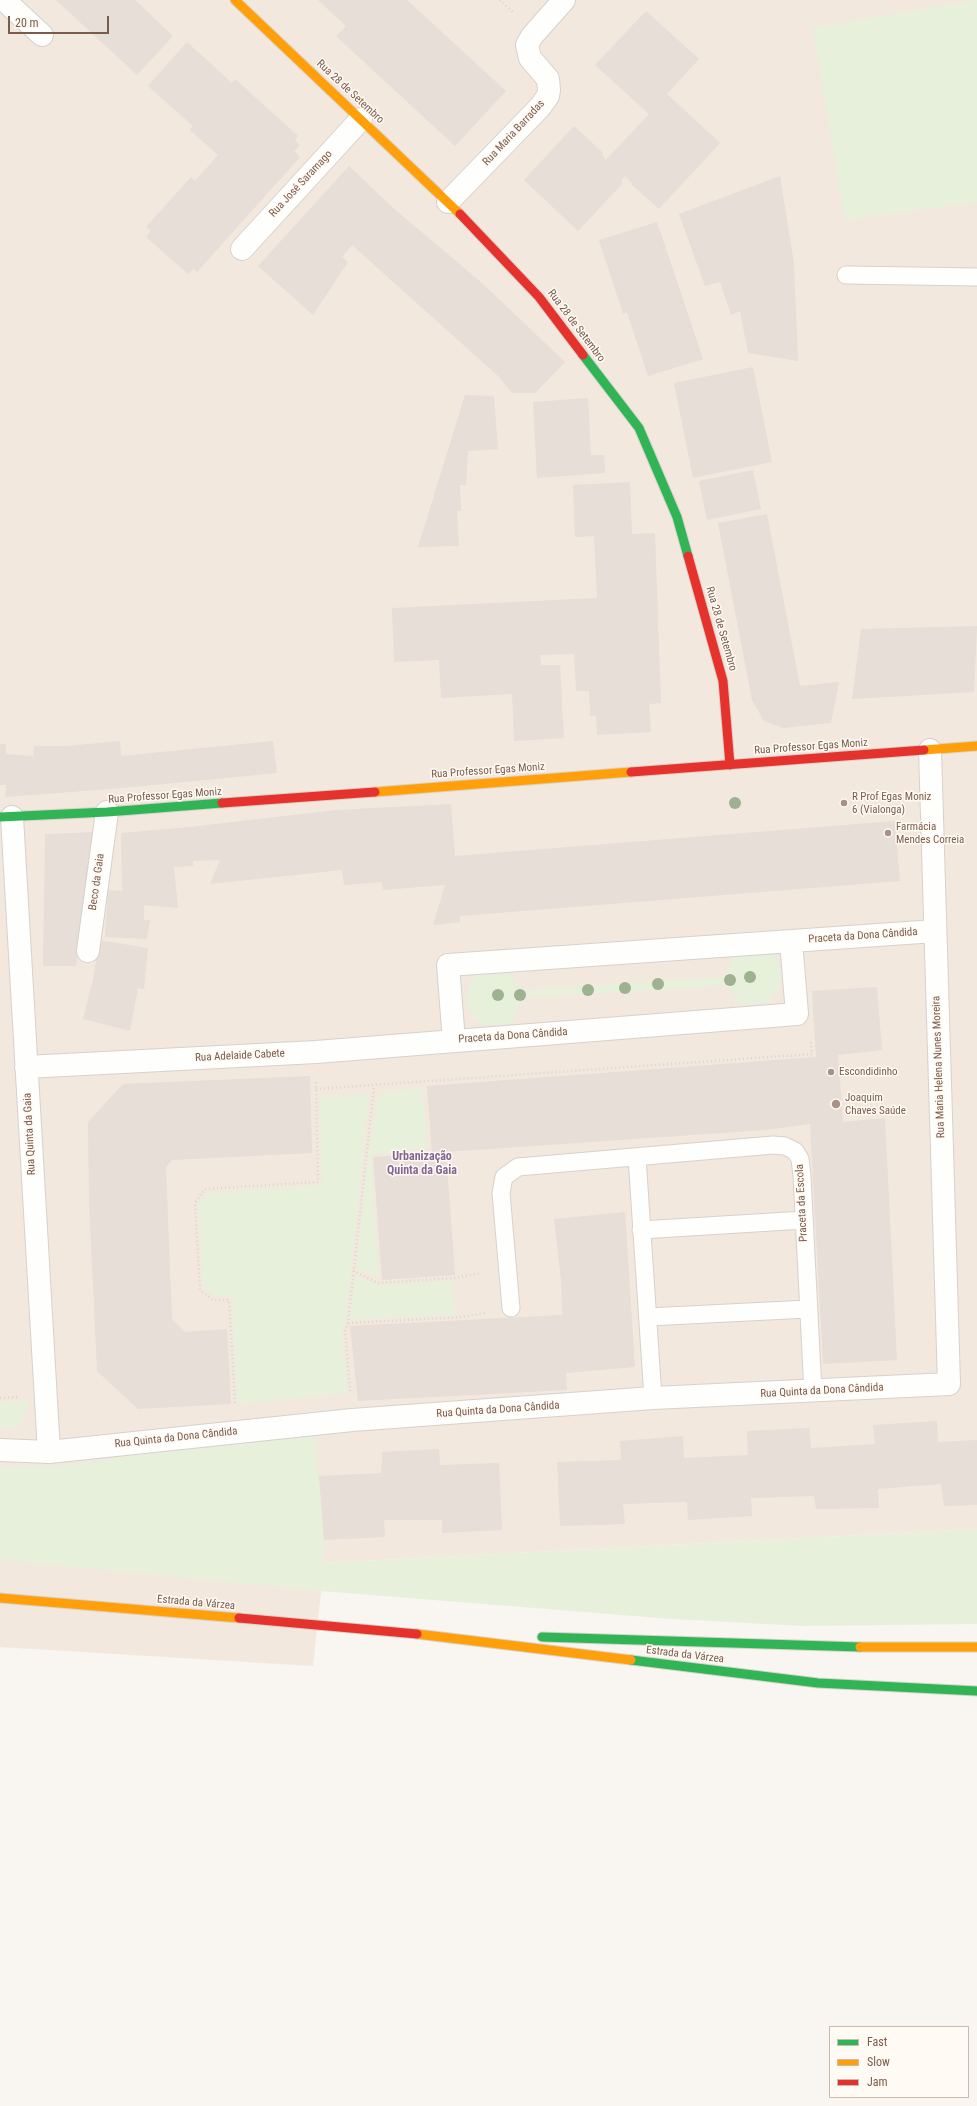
<!DOCTYPE html>
<html>
<head>
<meta charset="utf-8">
<style>
	body { margin:0 }
	#map { position:relative; width:977px; height:2106px; overflow:hidden; background:#f9f5f0; font-family:"Roboto Condensed",sans-serif }
	canvas { display:block }
	.legend { position:absolute; left:829px; top:2026px; width:140px; height:72px; box-sizing:border-box; background:#fffaf3; border:1px solid #cabbb1; margin:0; padding:5px 7px; list-style:none; font-size:12px; color:#7a5c4d }
	.legend li { display:flex; align-items:center; gap:8px; height:20px }
	.legend b { width:20px; border:1px solid #cabbb1 }
	.scale { position:absolute; left:8px; top:16px; width:101px; height:18px; box-sizing:border-box; border:2px solid #7a5c4d; border-top:0; padding-left:5px; font-size:12px; line-height:14px; white-space:nowrap; color:#7a5c4d; -webkit-text-stroke:3px #fffaf3; paint-order:stroke }
</style>
</head>
<body>
<div id="map">
<canvas width="977" height="2106"></canvas>
<ul class="legend">
<li><b style="height:5px;background:#30b455"></b>Fast</li>
<li><b style="height:5px;background:#ff9f0a"></b>Slow</li>
<li><b style="height:5px;background:#e5322d"></b>Jam</li>
</ul>
<div class="scale">20 m</div>
</div>
<script>
const g = document.querySelector('canvas').getContext('2d');
g.lineJoin = 'round';
function fillPath(path, color) {
  g.fillStyle = color;
  g.fill(path, 'evenodd');
}
function shape(rows) {
  const path = new Path2D();
  for (const r of rows) {
    path.moveTo(r[0], r[1]);
    for (let i = 2; i < r.length; i += 2) path.lineTo(r[i], r[i + 1]);
  }
  return path;
}
function trace(path, color, width, dash) {
  g.strokeStyle = color;
  g.lineWidth = width;
  g.lineCap = dash ? 'butt' : 'round';
  g.setLineDash(dash || []);
  g.stroke(path);
}
function write(font, color, halo, rows, align = 'center') {
  g.font = font + ' "Roboto Condensed",sans-serif';
  g.lineWidth = 3;
  g.setLineDash([]);
  g.textBaseline = 'middle';
  g.strokeStyle = halo;
  g.fillStyle = color;
  for (const [text, x, y, turn = 0] of rows) {
    g.save();
    g.translate(x, y);
    g.rotate((+turn || 0) * Math.PI / 180);
    g.textAlign = isNaN(turn) ? turn : align;
    if (halo) g.strokeText(text, 0, 0);
    g.fillText(text, 0, 0);
    g.restore();
  }
}
fillPath(shape([
	[0,0,977,0,977,1529,324,1563,313,1666,0,1647]
]), '#f2e8de');
fillPath(shape([
	[977,0,977,202,845,220,813,28],
	[735,949,760,949,775,955,782,971,778,990,766,1003,741,1005,727,985,522,998,512,1023,486,1025,471,1016,466,998,473,977,487,970,507,969,522,990,726,977],
	[422,1088,428,1148,371,1155,379,1278,356,1269,368,1158,378,1094],
	[369,1094,346,1320,342,1329,348,1393,237,1404,232,1297,213,1296,203,1287,198,1205,208,1193,322,1185,320,1097],
	[355,1276,379,1285,453,1281,455,1315,350,1320],
	[29,1401,23,1420,17,1426,9,1429,0,1429,0,1402],
	[315,1433,324,1540,322,1579,324,1563,977,1529,977,1624,804,1626,672,1619,321,1591,0,1560,0,1466,63,1466,140,1454]
]), '#e7f0db');
fillPath(shape([
	[56,0,135,0,173,36,137,75],
	[318,0,407,0,506,91,455,146,336,36,346,26],
	[646,11,699,59,667,94,720,143,659,209,631,184,632,183,625,176,621,181,623,183,578,231,524,180,574,126,603,153,602,155,606,160,649,114,595,65],
	[187,42,232,83,235,79,298,136,295,140,300,145,294,151,300,157,197,272,193,269,188,274,146,237,151,231,146,227,191,177,195,181,218,155,190,130,193,126,148,86],
	[349,166,391,206,483,284,565,362,535,393,512,393,498,376,352,245,342,257,348,262,313,315,258,266],
	[780,176,794,264,798,361,748,353,740,311,731,315,720,282,705,286,679,214],
	[657,222,703,359,648,376,627,312,623,314,599,240],
	[753,367,772,462,693,478,674,383],
	[465,395,494,396,498,449,468,451,466,485,460,485,461,511,457,511,459,546,418,547],
	[588,398,591,455,604,455,605,473,537,478,533,402],
	[753,470,761,509,707,520,699,481],
	[630,482,632,534,655,533,661,703,649,704,651,732,597,735,596,716,590,716,589,691,576,691,574,654,540,655,541,665,560,665,564,738,514,741,512,694,441,698,439,660,394,662,392,608,597,598,594,536,575,537,573,485],
	[767,514,800,686,839,682,831,723,783,728,764,721,752,700,718,523],
	[977,626,974,692,852,699,861,629],
	[120,741,121,756,273,741,277,773,123,788,5,797,6,785,0,785,0,744,6,744,6,754,33,756,34,746,67,746],
	[451,804,455,856,895,821,900,881,460,916,460,922,433,925,445,885,383,890,382,882,344,885,342,870,210,884,220,860,193,861,193,866,174,867,178,908,144,905,144,920,150,920,147,939,105,937,108,890,122,891,121,833,190,827,336,810],
	[95,832,76,966,43,966,45,834],
	[99,940,148,948,144,989,138,988,130,1031,83,1019,93,980],
	[877,987,882,1050,838,1055,843,1122,885,1118,897,1360,823,1364,810,1124,765,1130,446,1152,455,1275,382,1280,373,1157,432,1153,427,1086,816,1057,812,991],
	[310,1076,312,1153,172,1160,166,1167,172,1319,185,1332,227,1329,231,1404,138,1409,97,1371,89,1203,88,1122,123,1084],
	[625,1212,635,1367,566,1373,567,1390,358,1401,350,1326,562,1315,561,1280,554,1219],
	[937,1421,938,1442,977,1440,977,1505,944,1506,941,1484,878,1489,879,1508,816,1509,814,1496,751,1498,752,1516,688,1520,687,1502,623,1504,625,1524,560,1526,557,1462,621,1460,620,1441,683,1436,684,1458,748,1455,747,1431,809,1428,811,1448,875,1444,873,1425],
	[439,1449,440,1465,499,1463,502,1530,442,1533,442,1520,384,1520,385,1537,324,1540,319,1476,381,1473,382,1452]
]), '#e6ded7');
const lane = shape([
	[846,275,977,277],
	[637,1157,653,1398],
	[641,1230,804,1220],
	[511,1308,501,1193,504,1177,518,1167,773,1145,785,1146,795,1151,800,1159,802,1176,813,1392],
	[648,1317,808,1309]
]);
const street = shape([
	[4,0,42,35],
	[448,202,540,107,548,96,549,90,548,79,530,58,527,45,532,36,564,0],
	[242,249,361,119],
	[12,817,49,1452],
	[88,951,107,812],
	[454,1041,448,965,935,931],
	[26,1067,316,1052,797,1014,791,941],
	[0,1450,49,1452,352,1420,653,1398,949,1384,930,750]
]);
const fast = shape([
	[583,355,639,428,677,517,688,556],
	[0,817,107,812,222,803],
	[542,1637,860,1647],
	[631,1660,818,1683,977,1691]
]);
const slow = shape([
	[235,0,460,214],
	[924,750,977,746],
	[375,792,631,772],
	[0,1598,239,1618],
	[417,1634,631,1660],
	[860,1647,977,1647]
]);
const jam = shape([
	[460,214,539,297,583,355],
	[688,556,723,681,730,765],
	[631,772,924,750],
	[222,803,375,792],
	[239,1618,417,1634]
]);
trace(lane, '#d7d1cb', 19);
trace(street, '#d7d1cb', 24);
trace(fast, '#d9d2cb', 11);
trace(slow, '#d9d2cb', 11);
trace(jam, '#d9d2cb', 11);
trace(shape([
	[500,0,514,13],
	[316,1089,812,1054,811,1040],
	[353,1271,378,1283,454,1278,481,1273],
	[348,1323,462,1317,485,1313],
	[350,1391,345,1331,348,1323,374,1086],
	[0,1398,17,1397],
	[235,1403,229,1300,213,1300,200,1290,195,1203,205,1189,318,1182,316,1080]
]), '#dcd5d0', 2.5, [1, 3]);
trace(lane, '#fefefd', 17);
trace(street, '#fefefd', 22);
trace(fast, '#30b455', 9);
trace(slow, '#ff9f0a', 9);
trace(jam, '#e5322d', 9);
g.fillStyle = '#9eb190';
for (const [x, y] of [
	[735,803],
	[750,977],
	[730,980],
	[658,984],
	[625,988],
	[588,990],
	[498,995],
	[520,995]
]) {
  g.beginPath();
  g.arc(x, y, 6, 0, 2 * Math.PI);
  g.fill();
}
for (const [x, y, r, color] of [
	[844,803,4,"#a69286"],
	[888,833,4,"#a69286"],
	[831,1072,4,"#a69286"],
	[836,1104,5,"#a69286"]
]) {
  const dot = new Path2D();
  dot.arc(x, y, r, 0, 2 * Math.PI);
  g.fillStyle = color;
  g.fill(dot);
  trace(dot, '#fffaf3', 1.5);
}
write('11px', '#7a5c4d', '#fffaf3', [
	["Rua 28 de Setembro",350,92,43],
	["Rua Maria Barradas",514,133,-47],
	["Rua José Saramago",301,184,-47],
	["Rua 28 de Setembro",576,326,53],
	["Rua 28 de Setembro",721,629,74],
	["Rua Professor Egas Moniz",811,747,-4],
	["Rua Professor Egas Moniz",488,771,-4],
	["Rua Professor Egas Moniz",165,796,-4],
	["Beco da Gaia",97,882,-82],
	["Praceta da Dona Cândida",863,936,-4],
	["Praceta da Dona Cândida",513,1036,-4],
	["Rua Adelaide Cabete",240,1056,-3],
	["Rua Maria Helena Nunes Moreira",939,1067,-92],
	["Rua Quinta da Gaia",30,1134,-93],
	["Praceta da Escola",802,1203,-93],
	["Rua Quinta da Dona Cândida",822,1391,-3],
	["Rua Quinta da Dona Cândida",498,1410,-4],
	["Rua Quinta da Dona Cândida",176,1438,-6],
	["Estrada da Várzea",196,1603,5],
	["Estrada da Várzea",685,1655,7]
]);
write('11px', '#7a5c4d', '#fffaf3', [
	["R Prof Egas Moniz",852,797],
	["6 (Vialonga)",852,810],
	["Farmácia",896,827],
	["Mendes Correia",896,840],
	["Escondidinho",839,1072],
	["Joaquim",845,1098],
	["Chaves Saúde",845,1111]
], 'left');
write('bold 12px', '#846695', '#fffaf3', [
	["Urbanização",422,1157],
	["Quinta da Gaia",422,1171]
]);
</script>
</body>
</html>
